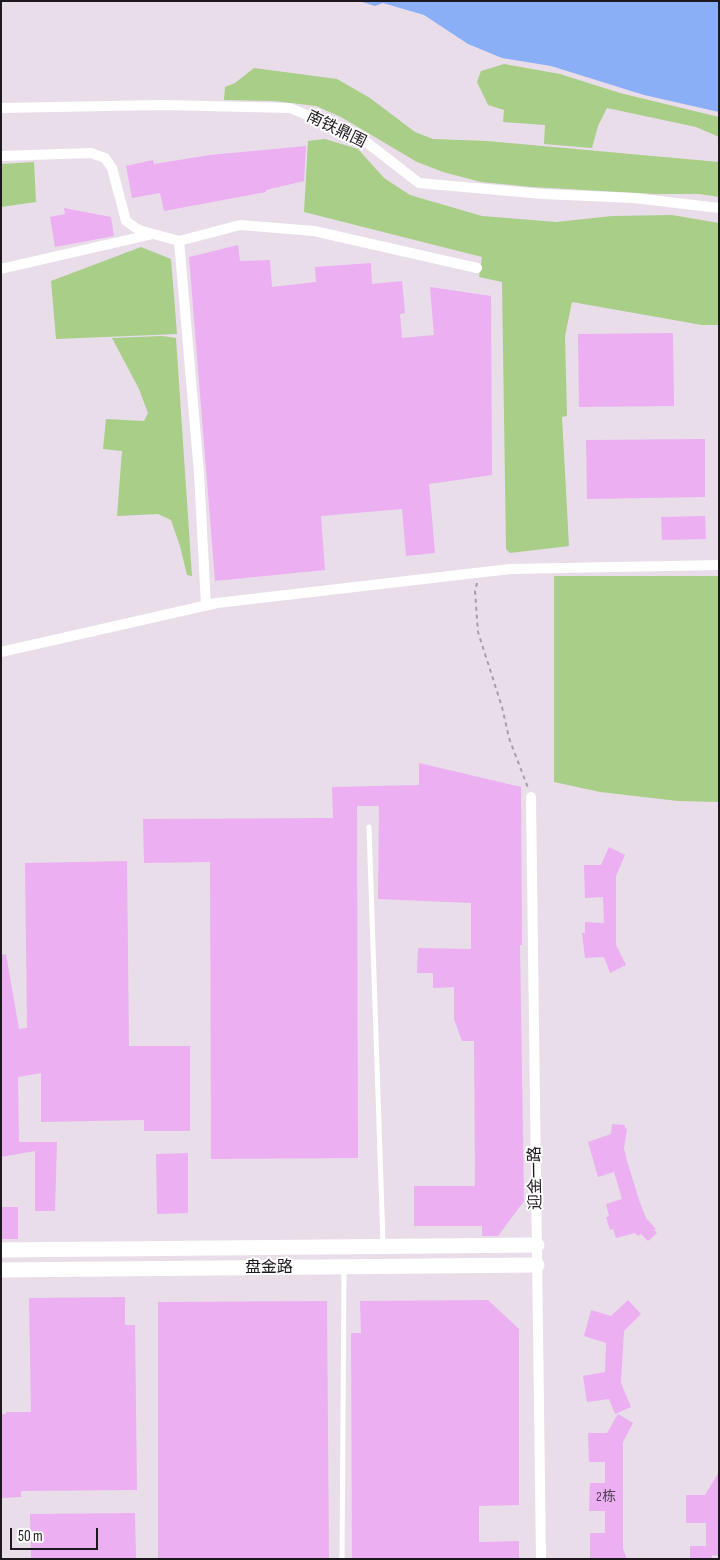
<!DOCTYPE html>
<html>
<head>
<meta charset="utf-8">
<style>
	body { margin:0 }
	#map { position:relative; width:720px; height:1560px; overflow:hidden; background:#e9ddea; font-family:"Sofia Sans Condensed",sans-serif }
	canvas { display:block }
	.frame { position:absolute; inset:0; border:2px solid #1d181d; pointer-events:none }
	.scale { position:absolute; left:10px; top:1528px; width:88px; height:22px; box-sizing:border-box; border:2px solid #1d181d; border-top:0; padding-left:6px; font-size:15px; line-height:18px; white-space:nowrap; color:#1d181d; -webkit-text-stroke:4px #fff; paint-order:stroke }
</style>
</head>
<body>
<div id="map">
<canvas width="720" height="1560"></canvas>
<div class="frame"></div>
<div class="scale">50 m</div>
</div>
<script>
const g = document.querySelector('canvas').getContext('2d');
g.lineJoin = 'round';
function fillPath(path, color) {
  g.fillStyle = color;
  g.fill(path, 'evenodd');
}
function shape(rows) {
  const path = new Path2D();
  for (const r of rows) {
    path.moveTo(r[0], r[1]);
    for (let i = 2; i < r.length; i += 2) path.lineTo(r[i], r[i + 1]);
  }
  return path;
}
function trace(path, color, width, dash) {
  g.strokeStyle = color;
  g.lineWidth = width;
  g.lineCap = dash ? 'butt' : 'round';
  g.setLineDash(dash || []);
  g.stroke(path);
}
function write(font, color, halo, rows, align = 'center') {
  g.font = font + ' "Sofia Sans Condensed","Noto Sans SC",sans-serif';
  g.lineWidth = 4;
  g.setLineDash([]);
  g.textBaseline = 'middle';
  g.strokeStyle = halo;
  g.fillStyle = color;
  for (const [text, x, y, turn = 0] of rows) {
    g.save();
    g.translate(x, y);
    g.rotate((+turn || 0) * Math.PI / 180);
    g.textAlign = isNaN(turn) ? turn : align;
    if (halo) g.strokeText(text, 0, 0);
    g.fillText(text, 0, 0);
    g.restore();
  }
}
fillPath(shape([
	[504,64,560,74,620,93,719,117,719,137,696,127,607,108,598,126,592,148,544,144,545,125,503,122,504,110,488,105,477,82,481,71],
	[254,68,337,79,370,98,415,132,433,139,487,141,719,162,719,197,699,194,655,194,532,187,481,182,443,172,417,162,341,117,316,106,274,101,224,100,225,87,235,83],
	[325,139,358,149,384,178,410,195,482,216,556,222,612,216,672,215,719,223,719,325,702,325,572,302,565,336,567,416,562,417,569,546,510,553,506,549,502,282,479,277,482,257,304,212,308,141],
	[34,162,36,202,1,207,1,164],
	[141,247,171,259,177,334,56,339,51,281],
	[162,336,176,338,192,576,187,575,180,546,171,520,158,514,117,516,122,451,103,449,106,419,144,421,148,413,139,389,112,338],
	[554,576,719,576,719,802,678,801,600,792,554,782]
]), '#a8ce87');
fillPath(shape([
	[359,1,719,1,719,112,644,95,551,66,502,58,468,44,424,15,383,3,375,6]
]), '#8aaff7');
fillPath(shape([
	[306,146,304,181,266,190,266,192,164,211,160,193,132,198,126,166,153,160,154,164,210,155],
	[64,208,111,217,114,236,55,247,50,217,65,214],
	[238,245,240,261,270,260,272,287,316,282,315,267,371,263,372,284,402,281,405,313,400,314,402,338,434,335,430,287,491,296,492,475,429,484,435,553,406,556,402,509,321,516,325,570,215,581,189,257],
	[673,333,674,406,579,407,578,334],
	[705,439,705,497,587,499,586,440],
	[705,516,706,539,662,540,661,517],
	[419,763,521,787,522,945,520,945,524,1201,498,1236,482,1236,482,1226,414,1226,414,1186,475,1186,474,1041,462,1041,454,1019,454,987,433,988,433,973,417,973,418,948,471,949,471,903,378,899,379,806,357,806,358,1158,211,1159,210,862,144,863,143,819,333,818,332,787,419,785],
	[609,847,625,855,616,876,616,945,626,965,610,973,604,957,585,958,582,933,585,933,585,922,604,923,603,897,585,898,584,865,601,865],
	[127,861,129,1046,190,1046,190,1131,144,1131,144,1120,41,1122,41,1073,18,1077,19,1142,57,1142,55,1211,35,1211,35,1151,1,1157,1,955,6,954,19,1029,27,1028,25,863],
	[612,1124,625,1125,625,1128,627,1129,624,1148,627,1161,640,1203,646,1218,656,1229,654,1230,657,1233,648,1241,641,1234,638,1236,635,1233,616,1238,613,1229,610,1230,606,1217,609,1216,606,1204,622,1199,614,1172,598,1177,588,1142,611,1134],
	[188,1153,188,1213,157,1214,156,1154],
	[1,1207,18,1207,18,1239,1,1239],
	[125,1297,125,1325,135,1325,137,1490,21,1491,21,1497,1,1498,1,1414,6,1414,6,1412,31,1412,29,1298],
	[488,1300,519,1329,519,1505,479,1506,479,1542,519,1541,519,1559,352,1559,351,1333,361,1333,360,1301],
	[628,1300,641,1314,624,1331,621,1383,631,1407,615,1414,609,1399,587,1402,583,1376,605,1372,606,1343,584,1336,591,1310,611,1316],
	[327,1301,329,1559,158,1559,158,1302],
	[618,1414,633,1423,623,1442,623,1549,627,1559,590,1559,590,1533,605,1533,605,1511,589,1511,590,1483,605,1483,605,1462,589,1462,588,1433,607,1433],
	[719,1472,719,1556,712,1555,712,1559,690,1559,690,1546,706,1546,706,1523,686,1523,686,1495,705,1495],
	[135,1513,136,1559,31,1559,30,1514]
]), '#ebaff2');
trace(shape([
	[477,583,475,591,478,632,502,707,509,738,528,788]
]), '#a79da8', 2, [4, 4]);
trace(shape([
	[369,827,383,1243],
	[342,1559,344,1268]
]), '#fff', 5);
trace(shape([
	[1,108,163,105,290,108,361,138,419,183,543,194,634,198,719,208],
	[1,156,91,153,105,158,112,168,126,221,139,230,179,241,240,225,314,231,477,268],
	[179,241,199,473,206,606],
	[1,269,149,235],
	[1,652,217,603,510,569,719,565],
	[531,797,541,1559]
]), '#fff', 10);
trace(shape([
	[1,1250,537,1245],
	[1,1270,537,1265]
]), '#fff', 15);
write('14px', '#503e52', null, [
	["2栋",606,1497]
]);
write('16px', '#1d181d', '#fff', [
	["南铁鼎围",336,130,26],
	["迎金一路",536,1178,-91],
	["盘金路",269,1268]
]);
</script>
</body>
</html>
